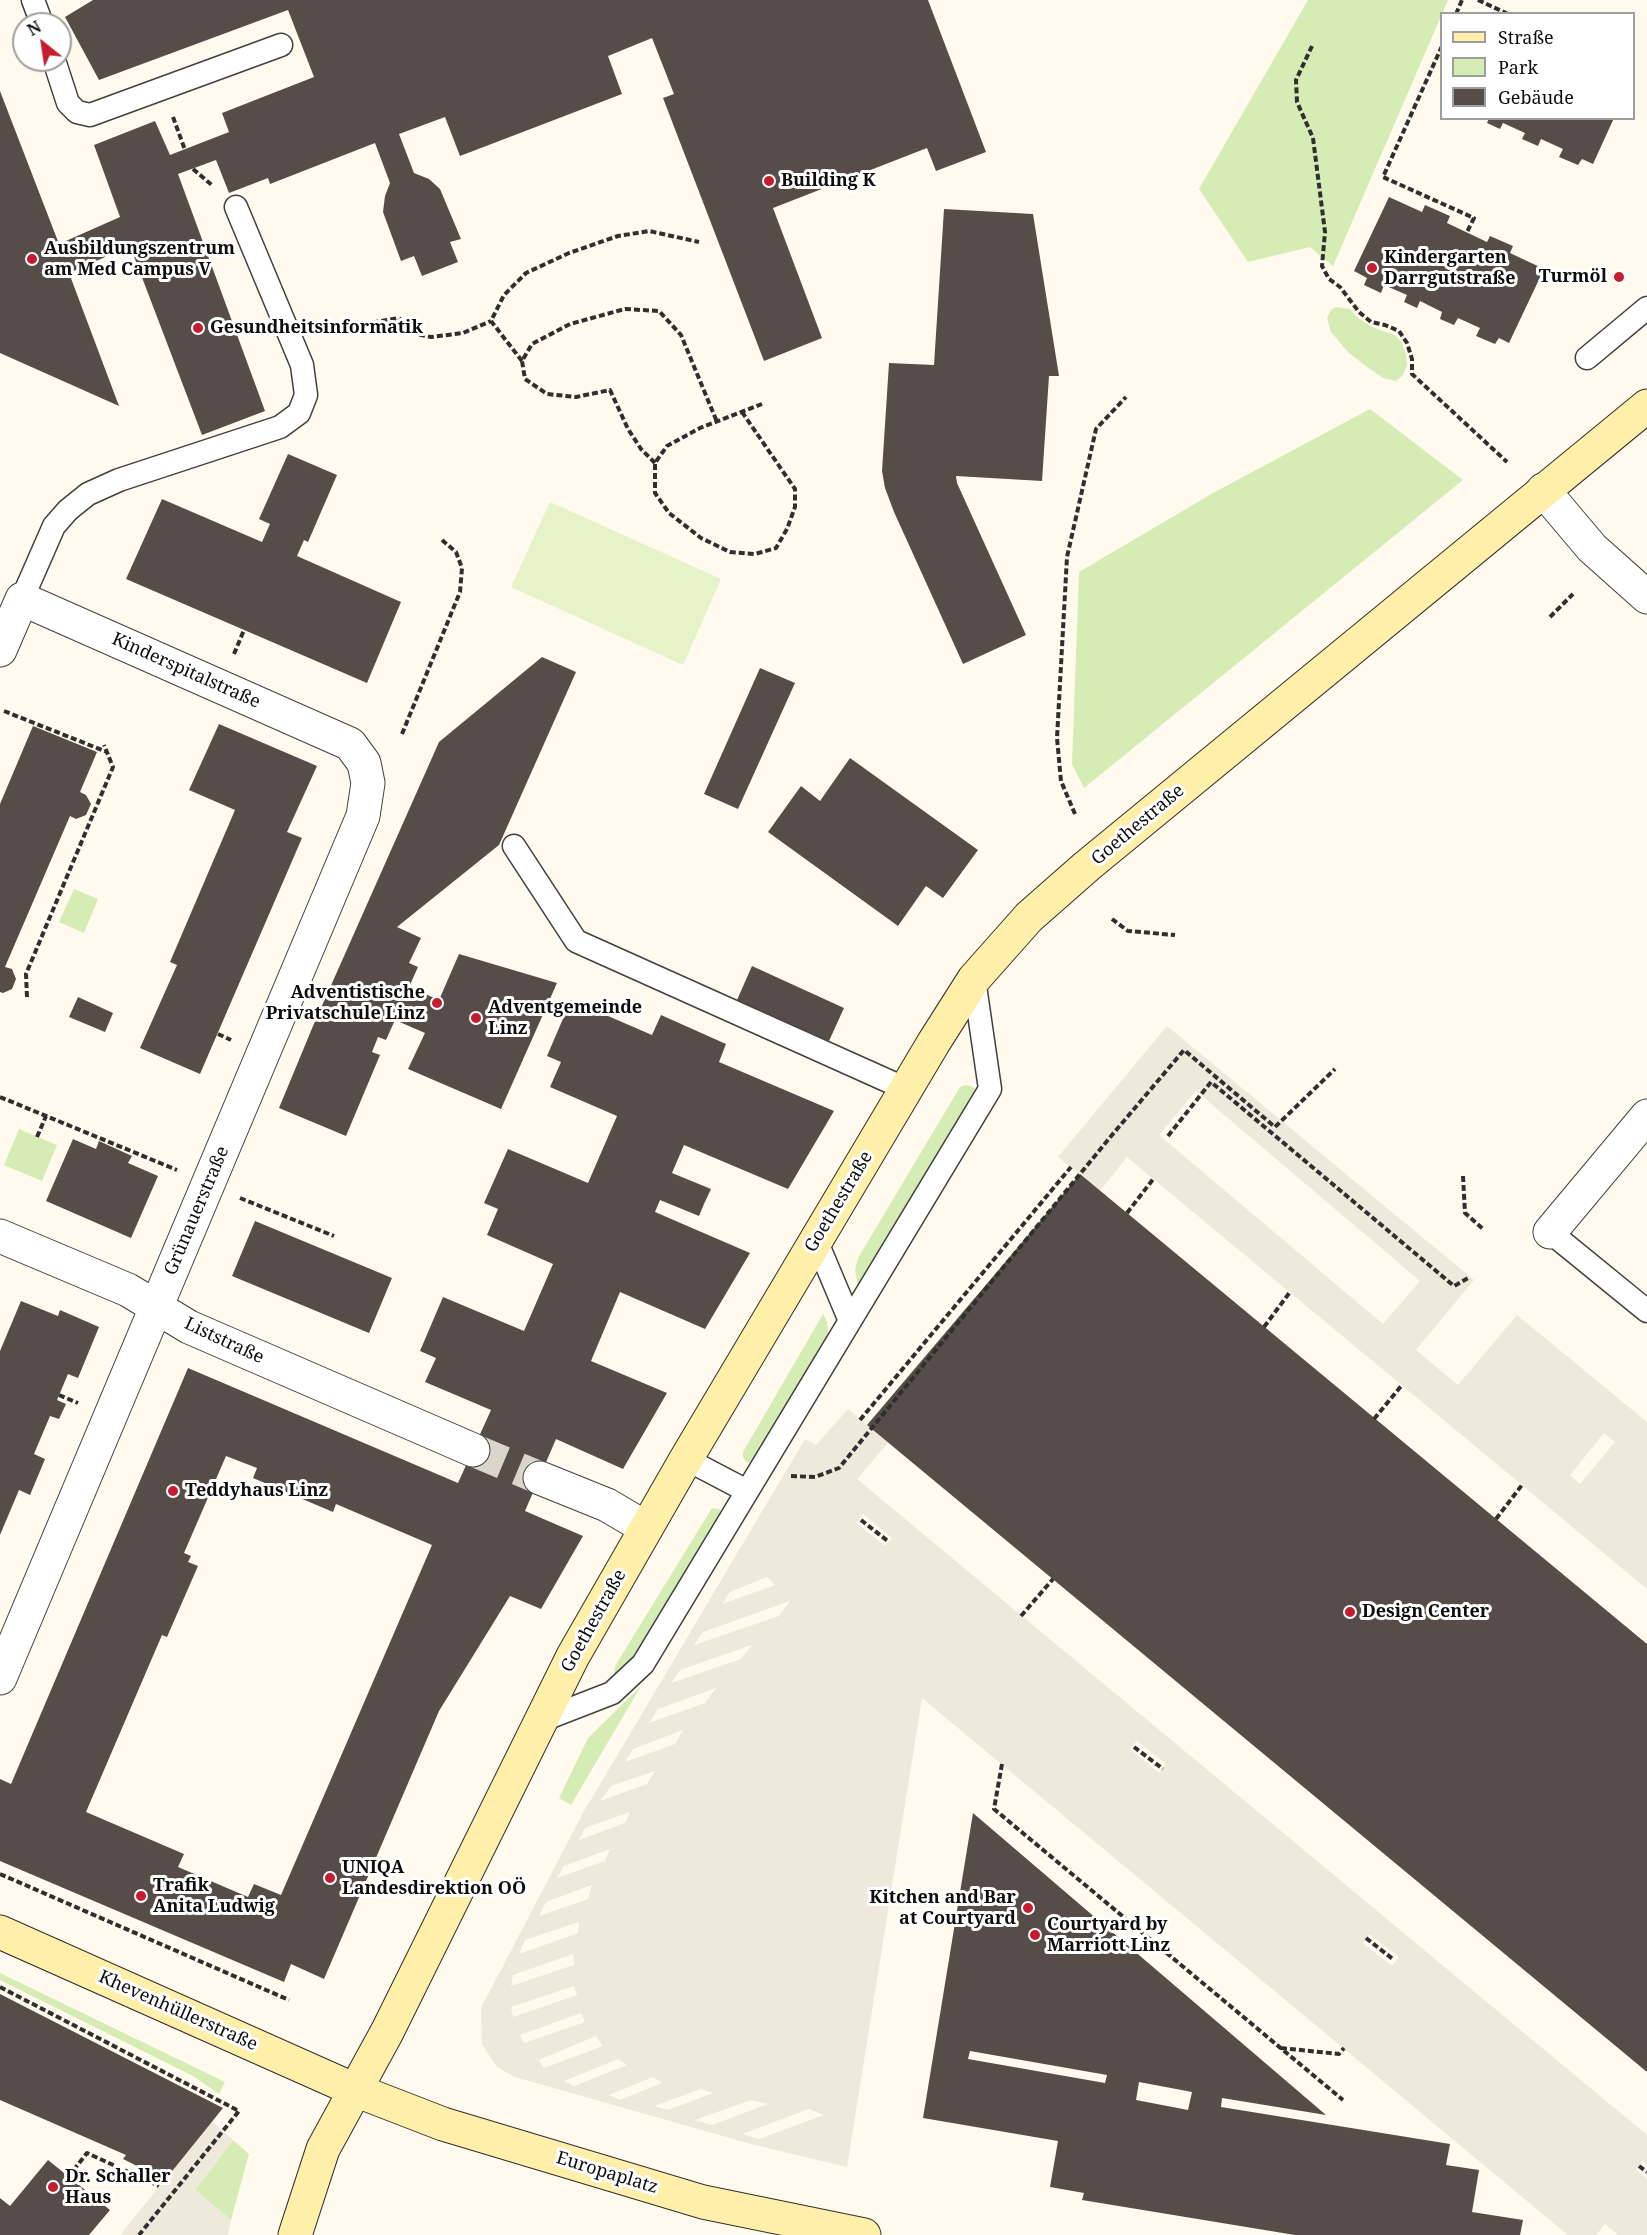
<!DOCTYPE html>
<html>
<head>
<meta charset="utf-8">
<style>
	body { margin:0 }
	#map { position:relative; width:1647px; height:2235px; overflow:hidden; background:#fffaed; font-family:"Noto Serif",serif }
	canvas { display:block }
	.legend { position:absolute; left:1440px; top:12px; width:195px; height:108px; box-sizing:border-box; background:#fff; border:2px solid #9e9e9e; margin:0; padding:8px 10px; list-style:none; font-size:18px; color:#0d0d0d }
	.legend li { display:flex; align-items:center; gap:12px; height:30px }
	.legend b { width:30px; border:2px solid #9e9e9e }
	.north { position:absolute; left:12px; top:12px; width:60px; height:60px; box-sizing:border-box; background:#fff; border:2px solid #9e9e9e; border-radius:50%; rotate:330deg; font-size:16px; font-weight:700; line-height:24px; text-align:center; color:#0d0d0d }
	.north::after { content:''; display:block; margin:auto; width:21px; height:27px; background:#c51c31; clip-path:polygon(50% 0,100% 100%,50% 72%,0 100%) }
</style>
</head>
<body>
<div id="map">
<canvas width="1647" height="2235"></canvas>
<ul class="legend">
<li><b style="height:8px;background:#ffefa8"></b>Straße</li>
<li><b style="height:16px;background:#d5ecb4"></b>Park</li>
<li><b style="height:16px;background:#564d49"></b>Gebäude</li>
</ul>
<div class="north">N</div>
</div>
<script>
const g = document.querySelector('canvas').getContext('2d');
g.lineJoin = 'round';
function fillPath(path, color) {
  g.fillStyle = color;
  g.fill(path, 'evenodd');
}
function shape(rows) {
  const path = new Path2D();
  for (const r of rows) {
    path.moveTo(r[0], r[1]);
    for (let i = 2; i < r.length; i += 2) path.lineTo(r[i], r[i + 1]);
  }
  return path;
}
function trace(path, color, width, dash) {
  g.strokeStyle = color;
  g.lineWidth = width;
  g.lineCap = dash ? 'butt' : 'round';
  g.setLineDash(dash || []);
  g.stroke(path);
}
function write(font, color, halo, rows, align = 'center') {
  g.font = font + ' "Noto Serif",serif';
  g.lineWidth = 6;
  g.setLineDash([]);
  g.textBaseline = 'middle';
  g.strokeStyle = halo;
  g.fillStyle = color;
  for (const [text, x, y, turn = 0] of rows) {
    g.save();
    g.translate(x, y);
    g.rotate((+turn || 0) * Math.PI / 180);
    g.textAlign = isNaN(turn) ? turn : align;
    if (halo) g.strokeText(text, 0, 0);
    g.fillText(text, 0, 0);
    g.restore();
  }
}
fillPath(shape([
	[1308,0,1448,0,1333,266,1310,247,1248,262,1199,189],
	[1336,307,1350,309,1358,318,1372,327,1395,335,1402,343,1406,354,1407,365,1403,375,1396,381,1383,378,1367,367,1348,352,1331,332,1327,318,1331,310],
	[1370,409,1463,480,1084,788,1072,764,1079,572,1213,493],
	[74,889,98,899,84,933,59,922],
	[965,1085,971,1086,975,1089,975,1095,858,1286,855,1270,858,1258,960,1087],
	[19,1129,57,1145,42,1181,4,1165],
	[823,1314,827,1322,828,1332,826,1345,754,1463,746,1462,743,1457,743,1452],
	[712,1508,719,1509,722,1514,643,1651,620,1675,614,1675,615,1666],
	[641,1686,571,1805,559,1798,588,1738],
	[0,1973,225,2082,219,2094,193,2076,0,1980],
	[233,2140,249,2154,231,2220,195,2190]
]), '#d5ecb4');
fillPath(shape([
	[550,502,721,579,683,665,511,587]
]), '#e6f2c7');
fillPath(shape([
	[1167,1026,1474,1280,1416,1350,1458,1385,1517,1315,1647,1422,1647,1589,1127,1157,1100,1191,1058,1157],
	[1196,1091,1420,1281,1383,1324,1159,1135],
	[1604,1433,1615,1442,1580,1484,1570,1475],
	[848,1409,888,1443,857,1479,1647,2135,1647,2165,1643,2161,1636,2170,1647,2179,1647,2235,1618,2235,1605,2224,1596,2235,1568,2235,922,1698,847,2167,751,2144,515,2077,497,2067,482,2044,481,2008,583,1813,805,1439,816,1445],
	[863,1514,892,1538,885,1546,856,1523],
	[767,1577,775,1585,722,1604,730,1592],
	[790,1601,779,1616,694,1645,703,1632],
	[752,1645,741,1659,671,1683,680,1670],
	[716,1688,705,1703,649,1723,658,1709],
	[683,1730,675,1744,625,1762,633,1749],
	[1137,1741,1166,1764,1159,1773,1130,1749],
	[655,1771,647,1784,600,1801,611,1786],
	[630,1812,625,1823,579,1840,585,1828],
	[610,1849,605,1861,557,1878,564,1866],
	[592,1885,588,1899,539,1916,546,1902],
	[579,1922,578,1933,519,1954,525,1940],
	[1369,1934,1399,1957,1392,1966,1363,1943],
	[573,1954,574,1965,511,1986,513,1975],
	[574,1986,577,1995,513,2017,511,2007],
	[581,2013,585,2022,524,2043,520,2035],
	[596,2036,603,2046,544,2068,539,2060],
	[618,2059,627,2065,574,2086,564,2081],
	[653,2077,662,2083,620,2100,609,2095],
	[701,2089,713,2093,668,2110,654,2106],
	[751,2100,768,2104,712,2125,695,2120],
	[809,2109,824,2115,759,2139,742,2134],
	[212,2121,233,2140,195,2190,231,2220,228,2235,120,2235]
]), '#efe9dc');
fillPath(shape([
	[93,0,928,0,986,152,936,171,927,148,773,208,822,338,764,361,663,98,674,94,652,38,608,56,622,94,460,156,445,117,399,134,414,173,429,179,440,189,461,239,450,242,458,262,422,276,414,256,401,261,383,212,385,196,390,183,375,143,270,184,268,178,229,193,216,160,178,174,265,411,202,435,130,246,69,273,119,406,0,353,0,91,59,244,120,217,94,145,155,121,170,155,229,132,222,113,314,77,288,10,99,80,65,17],
	[1489,118,1614,118,1593,164,1582,159,1578,165,1559,157,1563,149,1541,139,1538,146,1522,139,1525,133,1503,123,1500,129,1487,123],
	[1389,197,1422,212,1425,205,1450,216,1447,223,1487,242,1490,236,1513,246,1510,253,1544,269,1509,343,1499,338,1495,344,1476,336,1480,328,1458,318,1454,325,1440,319,1442,312,1420,301,1417,308,1404,302,1407,295,1384,285,1381,293,1364,285,1367,278,1354,271],
	[944,209,1033,214,1059,376,1049,376,1042,481,956,476,957,483,1026,635,963,664,894,512,885,488,882,471,889,363,934,365],
	[288,454,337,475,308,542,304,540,297,556,401,602,367,683,126,579,162,499,262,542,270,524,259,519],
	[542,657,576,672,499,845,397,927,421,938,409,963,418,967,409,987,439,1000,459,954,557,983,501,1109,408,1069,425,1033,395,1020,386,1040,378,1037,372,1052,380,1055,346,1136,279,1108,313,1026,439,742],
	[760,668,795,683,738,809,704,794],
	[219,724,317,766,287,832,302,838,200,1074,140,1048,177,965,170,962,235,810,189,790],
	[33,726,97,752,80,792,86,795,91,804,86,815,76,819,70,816,5,967,12,969,16,979,12,989,3,993,0,992,0,804],
	[850,758,978,850,943,898,926,886,898,926,768,832,801,786,820,801],
	[752,966,844,1008,829,1041,737,1000],
	[78,997,113,1013,105,1032,69,1017],
	[571,1000,652,1035,661,1015,726,1044,719,1062,834,1111,788,1189,684,1145,672,1173,711,1189,704,1204,699,1216,660,1200,655,1212,750,1253,705,1329,620,1292,591,1361,667,1393,623,1469,556,1439,525,1511,583,1536,541,1609,510,1596,439,1711,324,1979,291,1964,284,1982,0,1861,0,1779,11,1784,188,1368,458,1483,491,1410,425,1382,436,1358,420,1351,443,1297,524,1331,553,1264,487,1235,498,1209,484,1203,508,1149,588,1183,617,1116,550,1087,561,1062,547,1056],
	[226,1456,257,1468,253,1478,333,1512,336,1504,432,1545,281,1895,254,1884,248,1897,178,1867,184,1854,86,1812,162,1635,167,1637,198,1566,188,1562,191,1556,184,1553],
	[73,1139,96,1149,99,1141,132,1156,128,1163,158,1176,131,1238,46,1201],
	[1080,1174,1647,1644,1647,2072,867,1425],
	[255,1221,392,1278,369,1333,232,1276],
	[21,1301,58,1316,60,1310,99,1327,78,1378,68,1374,57,1400,66,1404,59,1419,50,1416,34,1454,45,1459,30,1495,19,1490,0,1535,0,1351],
	[973,1813,1326,2115,1222,2098,1221,2107,1450,2144,1446,2165,1479,2170,1472,2212,1523,2220,1520,2235,1295,2235,1082,2200,1084,2193,1050,2187,1058,2141,923,2118],
	[970,2051,1107,2075,1105,2083,968,2059],
	[1139,2082,1192,2092,1188,2110,1136,2100],
	[0,1994,223,2108,165,2180,123,2159,126,2155,0,2100],
	[48,2160,110,2210,89,2235,0,2235,0,2198,10,2206]
]), '#564d49');
trace(shape([
	[473,1450,540,1478]
]), '#dbd6cb', 33, [33, 16]);
const lane = shape([
	[33,0,42,24],
	[54,60,68,103,77,112,90,115,281,45],
	[1587,358,1647,308],
	[22,599,54,526,68,510,88,494,119,480,280,427,299,413,306,395,302,365,236,207],
	[514,846,576,941,906,1089],
	[1550,1232,1647,1311],
	[816,1240,850,1321],
	[686,1459,747,1491],
	[540,1721,612,1693,643,1664,990,1089,974,979]
]);
const street = shape([
	[1543,490,1592,548,1647,597],
	[0,650,22,599,350,744,364,763,368,783,363,816,0,1678],
	[1550,1232,1647,1116],
	[0,1236,128,1290,189,1327,473,1450],
	[540,1478,607,1505,646,1528]
]);
const secondary = shape([
	[0,1932,355,2090,443,2124,703,2202,864,2235],
	[295,2235,323,2149,387,2032,573,1656,686,1459,934,1042,974,979,1029,917,1087,866,1647,406]
]);
trace(lane, '#404040', 25);
trace(street, '#404040', 35);
trace(secondary, '#2f2f2f', 35);
trace(shape([
	[1478,0,1508,14],
	[1456,14,1462,0],
	[1312,46,1296,80,1297,102,1313,138,1325,232,1322,266,1329,279,1340,287,1359,312,1371,322,1385,325,1399,331,1407,343,1412,359,1412,374,1507,462],
	[1442,46,1383,177,1474,218,1467,232],
	[173,117,185,150],
	[193,169,213,186],
	[319,327,340,328,399,318,412,333,431,337,463,333,491,321],
	[522,361,491,321,504,295,526,273,569,253,618,236,649,231,699,242],
	[742,412,795,489,795,507,787,529,776,548,755,554,730,552,701,538,669,513,655,493,655,463,667,446,700,428,762,404],
	[655,463,641,449,628,429,610,390,576,397,547,394,525,379,522,361,532,344,570,324,625,309,659,311,681,335,717,422],
	[1550,617,1573,594],
	[234,654,244,630],
	[4,711,107,752],
	[402,734,460,592,462,568,456,552,442,540],
	[1075,814,1061,781,1057,738,1067,557,1096,429,1126,397],
	[1112,919,1128,931,1175,935],
	[27,997,26,974,113,767,104,745],
	[218,1034,231,1040],
	[0,1097,177,1170],
	[1168,1136,1211,1082,1454,1286,1470,1277],
	[37,1137,46,1116],
	[1463,1176,1465,1213,1483,1229],
	[240,1198,334,1236],
	[1127,1213,1154,1178],
	[1264,1327,1290,1292],
	[59,1395,78,1403],
	[1374,1419,1402,1385],
	[860,1420,1071,1167],
	[791,1476,815,1477,839,1468,1112,1135,1184,1050,1275,1127,1335,1069],
	[1496,1519,1522,1485],
	[861,1520,889,1542],
	[1021,1616,1053,1579],
	[1134,1747,1163,1769],
	[1002,1764,994,1809,1343,2100],
	[0,1874,289,2000],
	[1366,1938,1394,1960],
	[0,1987,239,2111,139,2235],
	[1281,2048,1339,2054,1344,2048],
	[1639,2166,1647,2172],
	[68,2177,87,2153,159,2186]
]), '#2f2f2f', 4, [6, 3]);
trace(lane, '#fff', 22);
trace(street, '#fff', 33);
trace(secondary, '#ffefa8', 33);
for (const [x, y, r, color] of [
	[769,181,6,"#c51c31"],
	[32,259,6,"#c51c31"],
	[1372,268,6,"#c51c31"],
	[1619,277,6,"#c51c31"],
	[198,328,6,"#c51c31"],
	[437,1003,6,"#c51c31"],
	[476,1018,6,"#c51c31"],
	[173,1491,6,"#c51c31"],
	[1350,1612,6,"#c51c31"],
	[330,1878,6,"#c51c31"],
	[141,1896,6,"#c51c31"],
	[1028,1908,6,"#c51c31"],
	[1035,1935,6,"#c51c31"],
	[53,2187,6,"#c51c31"]
]) {
  const dot = new Path2D();
  dot.arc(x, y, r, 0, 2 * Math.PI);
  g.fillStyle = color;
  g.fill(dot);
  trace(dot, '#fff', 2);
}
write('bold 18px', '#0d0d0d', '#fff', [
	["Building K",781,181],
	["Ausbildungszentrum",44,249],
	["am Med Campus V",44,270],
	["Kindergarten",1384,258],
	["Darrgutstraße",1384,279],
	["Turmöl",1607,277,"right"],
	["Gesundheitsinformatik",210,328],
	["Adventistische",425,993,"right"],
	["Privatschule Linz",425,1014,"right"],
	["Adventgemeinde",488,1008],
	["Linz",488,1029],
	["Teddyhaus Linz",185,1491],
	["Design Center",1362,1612],
	["UNIQA",342,1868],
	["Landesdirektion OÖ",342,1889],
	["Trafik",153,1886],
	["Anita Ludwig",153,1907],
	["Kitchen and Bar",1016,1898,"right"],
	["at Courtyard",1016,1919,"right"],
	["Courtyard by",1047,1925],
	["Marriott Linz",1047,1946],
	["Dr. Schaller",65,2177],
	["Haus",65,2198]
], 'left');
write('18px', '#0d0d0d', '#fff', [
	["Kinderspitalstraße",186,671,24],
	["Goethestraße",1138,825,-40],
	["Goethestraße",839,1202,-59],
	["Grünauerstraße",197,1211,-67],
	["Liststraße",224,1341,25],
	["Goethestraße",594,1621,-61],
	["Khevenhüllerstraße",178,2011,24],
	["Europaplatz",607,2173,17]
]);
</script>
</body>
</html>
